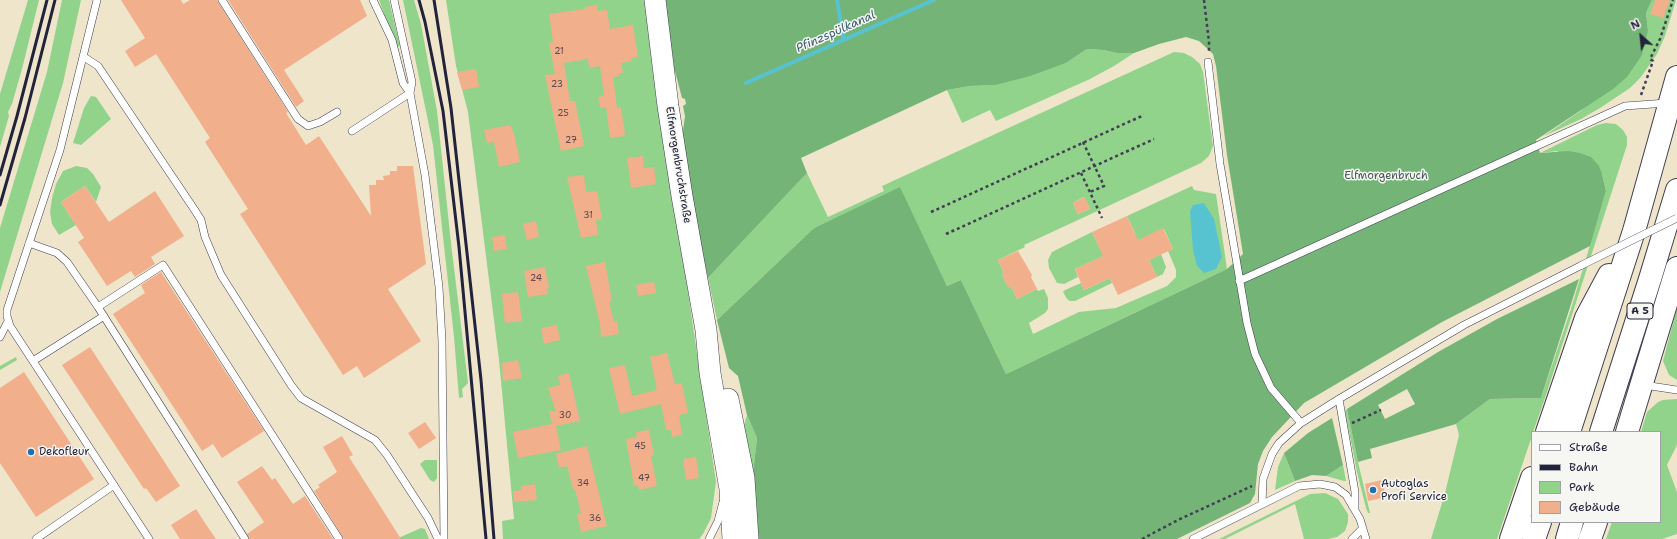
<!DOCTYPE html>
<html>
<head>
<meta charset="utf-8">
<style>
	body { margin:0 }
	#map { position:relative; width:1677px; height:539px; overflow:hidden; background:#efe5cb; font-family:"Shantell Sans",sans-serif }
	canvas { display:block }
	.legend { position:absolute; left:1531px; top:431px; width:130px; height:92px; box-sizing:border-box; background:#f6f6f2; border:1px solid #a1a1a9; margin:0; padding:5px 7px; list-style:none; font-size:12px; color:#22223b }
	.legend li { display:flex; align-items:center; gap:8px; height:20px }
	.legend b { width:20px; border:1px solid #a1a1a9 }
	.north { position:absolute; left:1621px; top:16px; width:40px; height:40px; -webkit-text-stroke:3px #f6f6f2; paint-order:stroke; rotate:333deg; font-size:11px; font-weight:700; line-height:16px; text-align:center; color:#22223b }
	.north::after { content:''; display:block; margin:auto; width:14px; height:18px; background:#22223b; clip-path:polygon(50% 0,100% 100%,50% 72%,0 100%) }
</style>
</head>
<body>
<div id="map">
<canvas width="1677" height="539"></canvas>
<ul class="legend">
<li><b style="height:5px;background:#fff"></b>Straße</li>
<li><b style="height:5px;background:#22223b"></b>Bahn</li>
<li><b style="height:11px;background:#91d38b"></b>Park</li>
<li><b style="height:11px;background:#f1af8c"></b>Gebäude</li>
</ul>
<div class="north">N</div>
</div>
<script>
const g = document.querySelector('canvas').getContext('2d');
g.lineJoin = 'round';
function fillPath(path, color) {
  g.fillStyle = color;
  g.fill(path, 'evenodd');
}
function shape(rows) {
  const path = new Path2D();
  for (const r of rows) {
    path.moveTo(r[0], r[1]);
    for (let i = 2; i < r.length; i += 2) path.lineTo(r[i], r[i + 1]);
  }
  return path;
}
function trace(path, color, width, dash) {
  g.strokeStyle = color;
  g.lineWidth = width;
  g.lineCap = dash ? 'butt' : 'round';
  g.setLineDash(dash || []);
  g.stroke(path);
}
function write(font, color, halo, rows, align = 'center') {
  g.font = font + ' "Shantell Sans",sans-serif';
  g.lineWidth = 3;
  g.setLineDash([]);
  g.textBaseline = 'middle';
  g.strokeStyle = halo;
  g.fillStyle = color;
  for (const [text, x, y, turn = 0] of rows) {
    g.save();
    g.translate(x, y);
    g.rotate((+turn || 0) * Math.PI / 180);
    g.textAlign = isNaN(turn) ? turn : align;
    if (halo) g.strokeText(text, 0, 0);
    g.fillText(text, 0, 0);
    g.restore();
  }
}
fillPath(shape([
	[28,0,39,0,22,69,12,104,8,112,9,116,0,147,0,94],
	[62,0,81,0,63,83,0,292,0,228,47,72],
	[379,0,389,0,400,46,396,47],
	[403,0,414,0,421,24,437,111,451,243,468,383,462,389,463,397,459,398,454,337,433,145],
	[446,0,645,0,716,482,711,518,703,534,699,539,503,539,502,521,514,519,499,360,468,112,456,66],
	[1652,0,1676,0,1665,36,1657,54,1641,77,1630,88,1600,108,1581,119,1544,136,1582,110,1648,30,1646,13],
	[1087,49,1103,50,1117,53,1134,53,1114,66,1090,79,996,121,990,110,962,123,947,90,970,86,996,85,1066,63],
	[1174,52,1184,53,1192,57,1200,64,1203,72,1213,146,1209,156,1201,163,1024,245,1025,247,998,260,1004,273,1002,274,1008,287,1011,286,1017,299,1037,289,1038,291,1044,289,1048,298,1048,309,1045,313,1029,323,1033,334,1079,312,1116,308,1167,286,1176,277,1176,270,1168,251,1173,249,1164,229,1132,243,1135,233,1127,216,1192,186,1194,190,1216,194,1227,269,1006,374,961,280,947,286,900,188,814,228,717,320,708,278,807,173,828,217,884,191,882,186],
	[1084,197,1090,209,1078,214,1073,203],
	[91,96,96,97,111,119,81,145,73,143,84,108],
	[1606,123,1616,124,1623,130,1627,137,1627,145,1545,398,1533,432,1532,432,1532,436,1497,539,1431,539,1445,493,1459,435,1456,424,1490,399,1541,398,1571,309,1606,191,1602,174,1557,151,1540,153,1597,125],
	[76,166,87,168,93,174,101,187,96,202,85,186,61,202,76,225,59,235,52,224,50,212,52,198,56,184,63,171],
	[1092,232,1100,249,1108,254,1075,269,1078,277,1064,284,1057,283,1049,268,1048,260,1052,252],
	[1161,254,1166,267,1163,274,1157,277,1149,260],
	[1110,278,1112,283,1075,301,1070,301,1067,299,1063,292,1065,290,1081,283,1084,290],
	[1677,308,1677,380,1669,375,1663,361],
	[16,357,17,360,0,370,0,366],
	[1677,399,1677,445,1667,465,1677,492,1677,534,1662,539,1606,539,1612,522,1660,522,1660,432,1641,432,1647,412,1658,402,1663,400],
	[1347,409,1358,462,1370,513,1368,513,1366,508,1357,472,1345,411],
	[747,415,757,438,753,473,744,425],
	[1284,453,1295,481,1275,490,1278,467],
	[425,460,437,460,437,478,434,482,430,480,420,464],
	[1343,465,1346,481,1344,481,1326,476],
	[1325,493,1338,499,1348,514,1348,522,1345,531,1337,537,1328,539,1304,539,1295,504,1225,539,1219,539,1310,494],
	[421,528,425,529,429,539,396,539]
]), '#91d38b');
fillPath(shape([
	[661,0,1652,0,1646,13,1648,30,1642,55,1627,77,1613,89,1536,140,1540,153,1568,151,1580,153,1591,157,1599,166,1602,174,1606,191,1590,246,1442,322,1304,403,1272,437,1263,451,1258,464,1255,494,1250,503,1177,539,757,539,753,473,757,438,747,415,738,376,729,368,717,320,814,228,900,187,947,286,961,280,1006,374,1227,269,1243,254,1227,155,1216,66,1213,54,1199,41,1186,37,1159,44,1134,53,1117,53,1103,50,1087,49,1066,63,1030,76,996,85,970,86,947,90,801,158,807,173,708,278,691,202,682,138,685,116,683,106,686,104,685,99,682,98,676,75,669,58],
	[1579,279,1541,398,1490,399,1456,424,1370,449,1372,458,1358,462,1347,409,1438,352,1497,319],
	[1407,389,1415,404,1385,419,1378,405],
	[1332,418,1343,465,1326,476,1312,475,1295,481,1284,453,1308,433]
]), '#74b577');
fillPath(shape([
	[1204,203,1214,219,1222,257,1216,269,1204,273,1197,266,1193,250,1190,211,1193,205]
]), '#57c3d0');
trace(shape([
	[837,0,844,40],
	[746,83,934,0]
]), '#57c3d0', 4);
fillPath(shape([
	[121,0,181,0,183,4,190,0,217,0,288,112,286,113,306,145,319,136,371,216,369,185,376,185,376,180,384,180,383,176,390,175,390,171,397,171,397,166,413,166,426,264,388,289,421,341,364,378,357,366,343,375,240,214,248,209,205,142,210,138,156,54,135,67,125,51,145,38],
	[228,0,360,0,367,16,284,70,304,101,296,107],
	[1655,0,1670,0,1663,18,1650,14],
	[597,5,598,11,607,10,610,29,633,25,638,57,631,58,632,61,621,63,623,73,619,73,619,76,613,77,617,108,621,107,625,134,624,136,610,138,606,107,600,108,598,97,604,96,600,66,589,68,588,59,564,63,570,101,575,101,584,146,561,151,545,75,555,74,549,43,553,42,549,14,585,9,585,7],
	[476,69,479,87,462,90,457,72],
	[510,125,514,133,520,162,499,167,494,142,487,143,484,130],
	[643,156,644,168,654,167,656,184,631,188,627,158],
	[584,175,586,192,597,191,602,219,596,220,598,235,581,238,567,177],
	[85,186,109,222,155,191,184,236,151,257,155,264,135,277,131,271,107,286,78,242,84,238,61,202],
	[1085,197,1090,209,1078,214,1073,203],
	[1127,216,1138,240,1163,228,1173,249,1149,260,1157,277,1118,295,1110,278,1084,290,1075,269,1103,256,1092,232],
	[536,221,539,237,527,240,523,224],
	[505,235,507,249,494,251,492,237],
	[1018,251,1032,275,1031,277,1037,289,1017,299,1011,286,1008,288,1002,274,1004,273,998,260],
	[605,262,612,301,609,302,614,322,617,321,619,334,601,337,600,324,586,266],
	[545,267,549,288,547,288,548,294,528,297,524,271],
	[161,272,264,431,222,458,213,444,202,451,113,314,145,293,141,285],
	[654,282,656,293,638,296,636,285],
	[518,292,522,321,505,323,502,294],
	[557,325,560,340,544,344,541,328],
	[90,347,180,486,156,502,146,488,144,489,62,365],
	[667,353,675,384,682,383,688,413,679,415,682,435,672,437,671,430,666,430,661,404,620,414,609,368,625,365,632,396,657,390,650,357],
	[518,360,522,378,503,381,502,363],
	[24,372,94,479,36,517,0,463,0,388],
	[569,373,580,421,556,426,561,450,518,458,513,432,552,424,549,411,556,412,548,388,560,385,558,376],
	[425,422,436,438,419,449,408,433],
	[649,430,654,455,651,456,657,486,639,490,638,485,634,486,626,439,637,437,636,432],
	[342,436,353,455,349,457,401,539,344,539,314,491,320,487,318,485,337,472,323,447],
	[587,446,607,526,581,532,577,514,581,513,575,489,573,489,567,466,559,468,556,454],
	[696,457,699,478,686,480,683,459],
	[262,466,272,480,275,478,293,504,305,496,333,539,250,539,247,534,264,522,237,482],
	[1382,480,1386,497,1368,501,1365,484],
	[535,484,537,500,514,502,513,491,522,490,521,486],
	[196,509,205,523,216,539,180,539,171,525]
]), '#f1af8c');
const lane = shape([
	[97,0,60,150,7,310,7,316,10,326,149,539],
	[222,0,298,119,308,126,320,122,337,112],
	[373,0,392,40,403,83,410,93,425,175,439,287,442,341,444,539],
	[84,57,98,66,194,209,201,220,205,237,221,275,291,385,301,398,375,440,387,455,428,518,438,539],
	[1208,62,1220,164,1247,323,1255,354,1271,388,1301,423],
	[352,131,410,93,412,82,394,0],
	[29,243,57,253,67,262,98,307,245,539],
	[1239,281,1625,106,1667,103],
	[98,307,163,265,339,539],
	[0,337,8,321],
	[33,361,104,316],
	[1644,385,1677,390],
	[1339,399,1355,492,1355,509],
	[1262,504,1263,479,1272,454,1279,443,1301,423,1339,399,1464,325,1582,265],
	[36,539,114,485],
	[709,539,718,521,723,502],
	[1193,539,1299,486,1320,484,1335,487,1346,495,1360,519,1366,539],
	[1352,539,1362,529]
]);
const secondary = shape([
	[655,0,668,106,682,196,706,330,710,373,730,489,733,539],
	[728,399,744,478,748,539]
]);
const highway = shape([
	[1547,432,1586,318,1609,275],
	[1569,432,1634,231,1677,77],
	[1601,432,1650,279,1677,190],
	[1627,432,1677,268],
	[1511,539,1532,478],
	[1534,539,1540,522],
	[1567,539,1572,522],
	[1590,539,1596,522]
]);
trace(lane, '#413f51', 8);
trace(secondary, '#413f51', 22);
trace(highway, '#413f51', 24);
trace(shape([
	[1204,0,1209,42,1209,53],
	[1641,95,1653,61,1650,59,1660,39,1673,0],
	[1083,142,1104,186,1090,192],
	[1081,173,1102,218],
	[931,212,1144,115],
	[946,234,1154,139],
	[1352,423,1381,410],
	[1142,539,1178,520,1252,486]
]), '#413f51', 2.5, [3, 3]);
trace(lane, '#fff', 7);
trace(secondary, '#fff', 21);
trace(highway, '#fff', 22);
trace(shape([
	[419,0,425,22,443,111,459,247,486,539],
	[434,0,451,108,481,380,494,539],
	[0,175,17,116,47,0],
	[0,205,25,118,55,0]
]), '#22223b', 3);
const laneBridge = shape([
	[1582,265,1677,218]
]);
trace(laneBridge, '#413f51', 8, []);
trace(laneBridge, '#fff', 7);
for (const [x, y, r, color] of [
	[31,452,4,"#1f6fb2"],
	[1373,490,4,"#1f6fb2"]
]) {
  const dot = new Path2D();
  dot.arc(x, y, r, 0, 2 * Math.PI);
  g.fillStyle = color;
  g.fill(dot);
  trace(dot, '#f6f6f2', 1.5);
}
write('9px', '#56454f', null, [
	["21",559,52],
	["23",557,85],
	["25",563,114],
	["27",571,141],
	["31",588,216],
	["24",536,279],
	["30",565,416],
	["45",640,447],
	["47",644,479],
	["34",583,484],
	["36",595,519]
]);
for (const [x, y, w] of [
	[1640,311,26]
]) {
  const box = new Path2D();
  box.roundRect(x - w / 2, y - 8, w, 16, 3);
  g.fillStyle = '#f6f6f2';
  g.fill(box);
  trace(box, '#22223b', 1);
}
write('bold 10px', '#22223b', null, [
	["A 5",1640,311]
]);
write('11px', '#22223b', '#f6f6f2', [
	["Elfmorgenbruchstraße",678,165,81]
]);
write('11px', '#435753', '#f6f6f2', [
	["Elfmorgenbruch",1386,176]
]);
write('11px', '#22223b', '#f6f6f2', [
	["Dekofleur",39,452],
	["Autoglas",1381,484],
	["Profi Service",1381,497]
], 'left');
write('italic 12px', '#355a6f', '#f6f6f2', [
	["Pfinzspülkanal",836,32,-24]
]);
</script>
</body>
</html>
